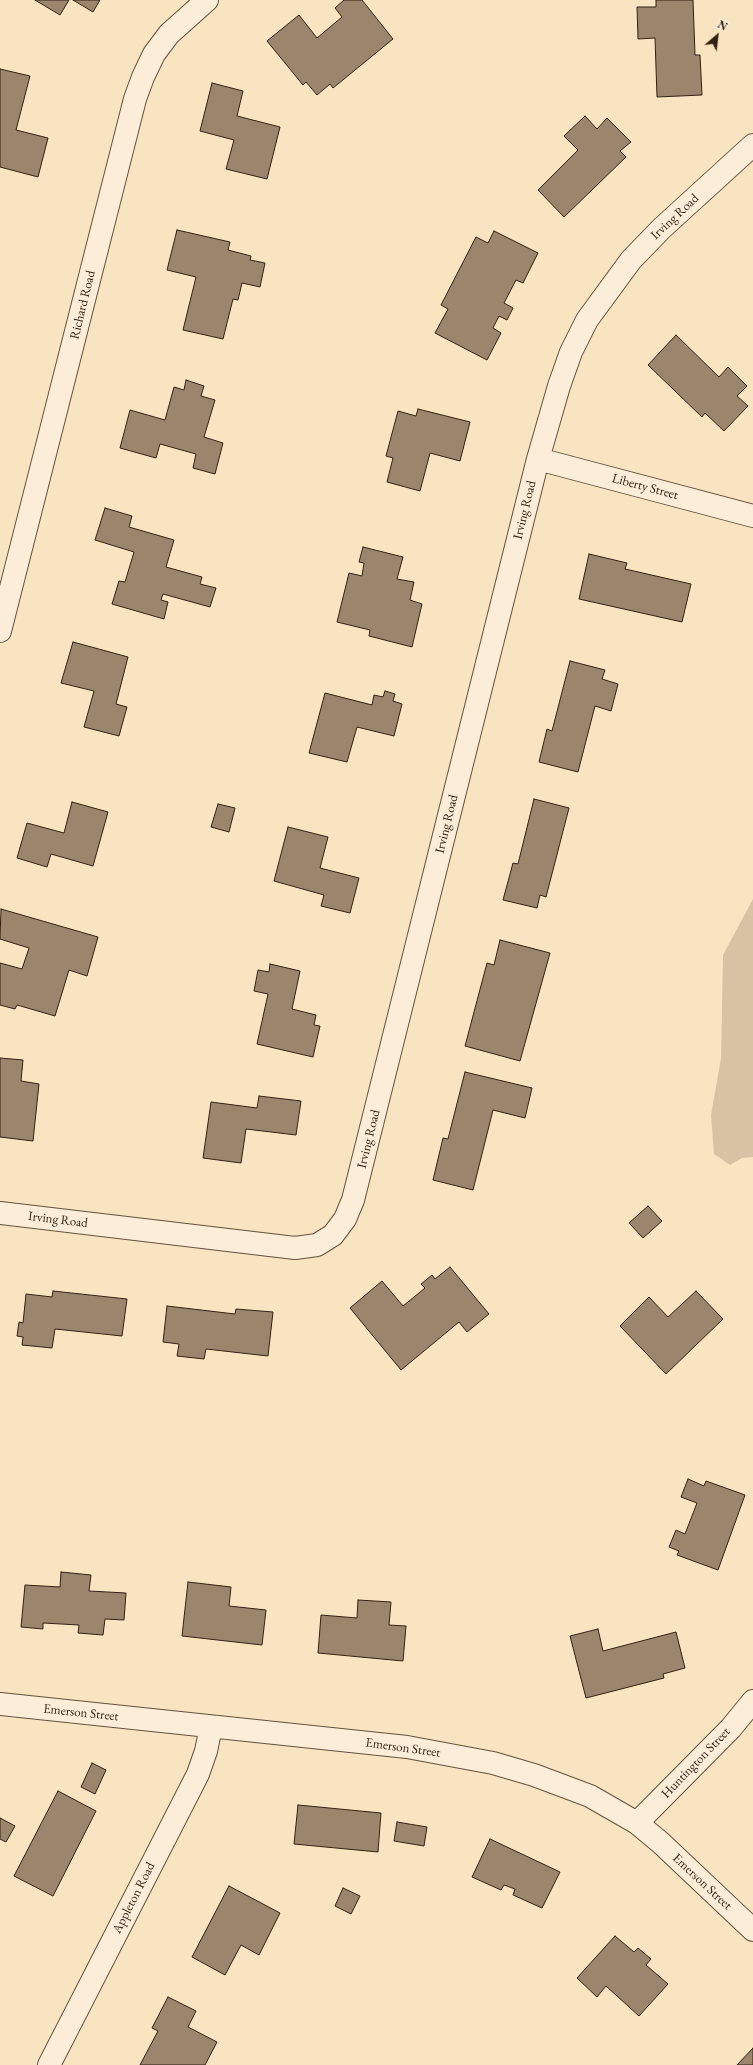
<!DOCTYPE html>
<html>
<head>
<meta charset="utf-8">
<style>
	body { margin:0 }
	#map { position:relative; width:753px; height:2065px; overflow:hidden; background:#f9e4c1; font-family:"EB Garamond",serif }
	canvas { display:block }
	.north { position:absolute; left:697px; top:16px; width:40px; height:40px; -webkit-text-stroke:3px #fbedd7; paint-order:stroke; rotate:28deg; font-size:11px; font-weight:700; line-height:16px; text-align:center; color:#322112 }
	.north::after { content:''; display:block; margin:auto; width:14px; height:18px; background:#322112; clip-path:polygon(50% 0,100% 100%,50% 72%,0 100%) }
</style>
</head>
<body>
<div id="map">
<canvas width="753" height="2065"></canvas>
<div class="north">N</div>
</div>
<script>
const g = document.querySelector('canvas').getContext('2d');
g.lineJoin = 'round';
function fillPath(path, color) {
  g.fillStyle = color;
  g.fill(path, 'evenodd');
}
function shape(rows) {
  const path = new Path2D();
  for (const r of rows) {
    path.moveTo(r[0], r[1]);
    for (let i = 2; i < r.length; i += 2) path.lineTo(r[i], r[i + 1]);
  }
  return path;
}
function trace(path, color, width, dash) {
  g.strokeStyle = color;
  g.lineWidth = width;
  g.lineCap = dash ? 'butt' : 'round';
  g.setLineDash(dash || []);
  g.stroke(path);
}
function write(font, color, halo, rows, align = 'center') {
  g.font = font + ' "EB Garamond",serif';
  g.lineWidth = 3.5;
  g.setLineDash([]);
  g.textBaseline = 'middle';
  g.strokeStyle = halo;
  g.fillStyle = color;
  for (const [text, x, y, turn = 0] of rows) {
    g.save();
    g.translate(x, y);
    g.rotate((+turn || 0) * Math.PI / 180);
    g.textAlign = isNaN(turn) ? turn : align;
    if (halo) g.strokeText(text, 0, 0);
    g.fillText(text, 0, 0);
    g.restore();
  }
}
fillPath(shape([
	[753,899,753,1157,742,1158,730,1165,714,1154,711,1115,721,1058,723,955]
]), '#d7c3a3');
const building = shape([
	[35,0,69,0,60,15,35,0],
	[73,0,100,0,93,12,73,0],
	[344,0,362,0,393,39,333,88,330,84,317,95,306,82,303,85,267,41,299,15,317,38,342,17,335,8,344,0],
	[656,0,693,0,695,55,700,55,702,95,657,97,655,38,638,39,637,7,656,7,656,0],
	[0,69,30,76,16,130,48,138,38,177,0,167,0,69],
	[212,83,243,91,237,116,280,127,267,179,226,169,234,140,200,131,212,83],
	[585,116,597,129,607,118,631,142,620,151,626,157,564,217,538,190,578,150,564,136,585,116],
	[177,230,230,242,228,250,251,256,250,260,265,263,260,287,242,283,238,300,233,299,223,339,183,330,196,277,167,270,177,230],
	[494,231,538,253,523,283,516,280,504,303,513,308,507,320,499,316,493,328,501,333,487,360,435,333,448,309,441,305,476,237,488,243,494,231],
	[676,335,719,377,728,367,747,386,737,396,748,406,724,431,705,413,702,417,648,365,676,335],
	[186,380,204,386,201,396,215,400,204,437,223,443,215,474,193,468,196,454,160,444,156,458,120,448,130,410,165,420,174,387,184,390,186,380],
	[418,409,470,422,460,461,430,453,420,491,387,482,393,458,386,456,398,411,416,416,418,409],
	[105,508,132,516,129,527,174,540,166,567,202,577,200,584,216,588,210,607,163,594,161,600,168,602,164,619,112,604,119,581,125,582,134,552,95,540,105,508],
	[363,547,403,557,397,579,414,582,410,600,422,604,412,647,369,636,370,630,337,622,349,573,362,576,364,563,359,562,363,547],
	[589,554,627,563,625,569,691,584,682,622,579,599,589,554],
	[73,642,128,657,116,704,127,707,119,736,84,727,94,691,61,683,73,642],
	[570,661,605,670,602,679,618,684,611,711,595,706,578,772,539,762,547,729,552,731,570,661],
	[385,691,395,694,393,701,402,704,394,736,357,727,347,762,309,753,325,693,372,705,374,695,383,697,385,691],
	[534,799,569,808,546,897,540,895,537,908,503,900,513,863,518,864,534,799],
	[72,802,108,812,93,866,51,854,47,867,17,858,27,823,64,833,72,802],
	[218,804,235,808,229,832,211,827,218,804],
	[288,827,328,837,320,868,359,878,350,913,321,906,324,895,274,881,288,827],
	[1,909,98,937,87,976,69,970,55,1016,17,1005,15,1009,0,1005,0,963,22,969,29,948,0,939,1,909],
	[500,940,550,953,520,1061,465,1046,487,963,494,965,500,940],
	[270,964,300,971,292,1009,316,1015,314,1025,320,1026,313,1057,257,1044,268,994,254,991,258,970,269,972,270,964],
	[0,1058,23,1060,21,1081,39,1084,33,1141,0,1137,0,1058],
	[465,1072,532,1088,525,1118,493,1110,473,1190,433,1180,443,1138,448,1139,465,1072],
	[259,1096,301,1101,296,1135,246,1129,241,1163,203,1158,211,1102,257,1108,259,1096],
	[648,1206,662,1221,643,1238,629,1223,648,1206],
	[450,1267,489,1314,467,1332,459,1322,401,1370,350,1308,382,1281,403,1306,425,1288,421,1284,432,1275,435,1279,450,1267],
	[53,1291,127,1299,122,1336,55,1329,52,1348,22,1345,23,1337,17,1336,19,1322,23,1323,26,1294,52,1297,53,1291],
	[696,1291,723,1319,666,1374,620,1326,649,1297,668,1317,696,1291],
	[167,1306,235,1314,236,1309,273,1312,268,1356,206,1349,204,1359,177,1356,179,1344,163,1342,167,1306],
	[688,1479,704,1486,706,1481,745,1495,718,1570,677,1555,679,1551,669,1547,676,1530,685,1534,697,1503,681,1497,688,1479],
	[61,1572,91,1575,89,1591,126,1593,124,1620,105,1619,103,1635,78,1633,79,1625,43,1623,43,1629,21,1627,25,1585,60,1587,61,1572],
	[188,1582,231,1587,229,1606,266,1610,262,1645,182,1636,188,1582],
	[358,1600,391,1602,389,1625,406,1626,403,1661,318,1653,321,1615,357,1618,358,1600],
	[598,1629,603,1651,676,1632,685,1668,663,1674,664,1678,586,1698,570,1636,598,1629],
	[92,1763,106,1770,95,1794,81,1787,92,1763],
	[58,1791,96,1811,53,1896,14,1876,58,1791],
	[298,1805,381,1813,378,1852,294,1844,298,1805],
	[0,1818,15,1826,6,1842,0,1839,0,1818],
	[397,1822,427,1827,424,1846,394,1841,397,1822],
	[490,1839,560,1872,542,1908,513,1895,515,1889,504,1885,501,1890,472,1877,490,1839],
	[229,1886,280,1913,259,1955,241,1945,225,1975,192,1957,229,1886],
	[343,1888,360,1896,351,1914,335,1906,343,1888],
	[615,1936,634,1952,638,1948,651,1959,646,1965,668,1984,639,2016,606,1986,597,1997,577,1978,615,1936],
	[168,1997,196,2011,188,2027,217,2042,205,2065,140,2065,158,2031,152,2028,168,1997],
	[753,2048,753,2065,737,2065,753,2048]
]);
fillPath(building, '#99866d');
trace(building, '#322112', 1);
const minor = shape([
	[538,459,753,516],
	[0,631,135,99,143,77,154,54,169,34,207,0],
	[0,1213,295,1248,317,1245,333,1235,345,1219,353,1200,538,459,559,386,571,352,587,320,631,260,662,228,753,145],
	[0,1704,407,1747,493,1763,534,1775,590,1796,637,1823,661,1843,753,1930],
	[637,1823,731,1728,753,1701],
	[49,2065,198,1774,206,1751,211,1727]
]);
trace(minor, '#64523e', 24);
trace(minor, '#fbedd7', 22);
write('13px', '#322112', '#fbedd7', [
	["Irving Road",675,217,-43],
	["Richard Road",83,305,-76],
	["Liberty Street",645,487,15],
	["Irving Road",525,510,-76],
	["Irving Road",447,824,-76],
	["Irving Road",369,1139,-76],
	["Irving Road",58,1220,7],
	["Emerson Street",81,1713,6],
	["Emerson Street",403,1748,8],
	["Huntington Street",696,1763,-46],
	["Emerson Street",702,1882,43],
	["Appleton Road",134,1898,-63]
]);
</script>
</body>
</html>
